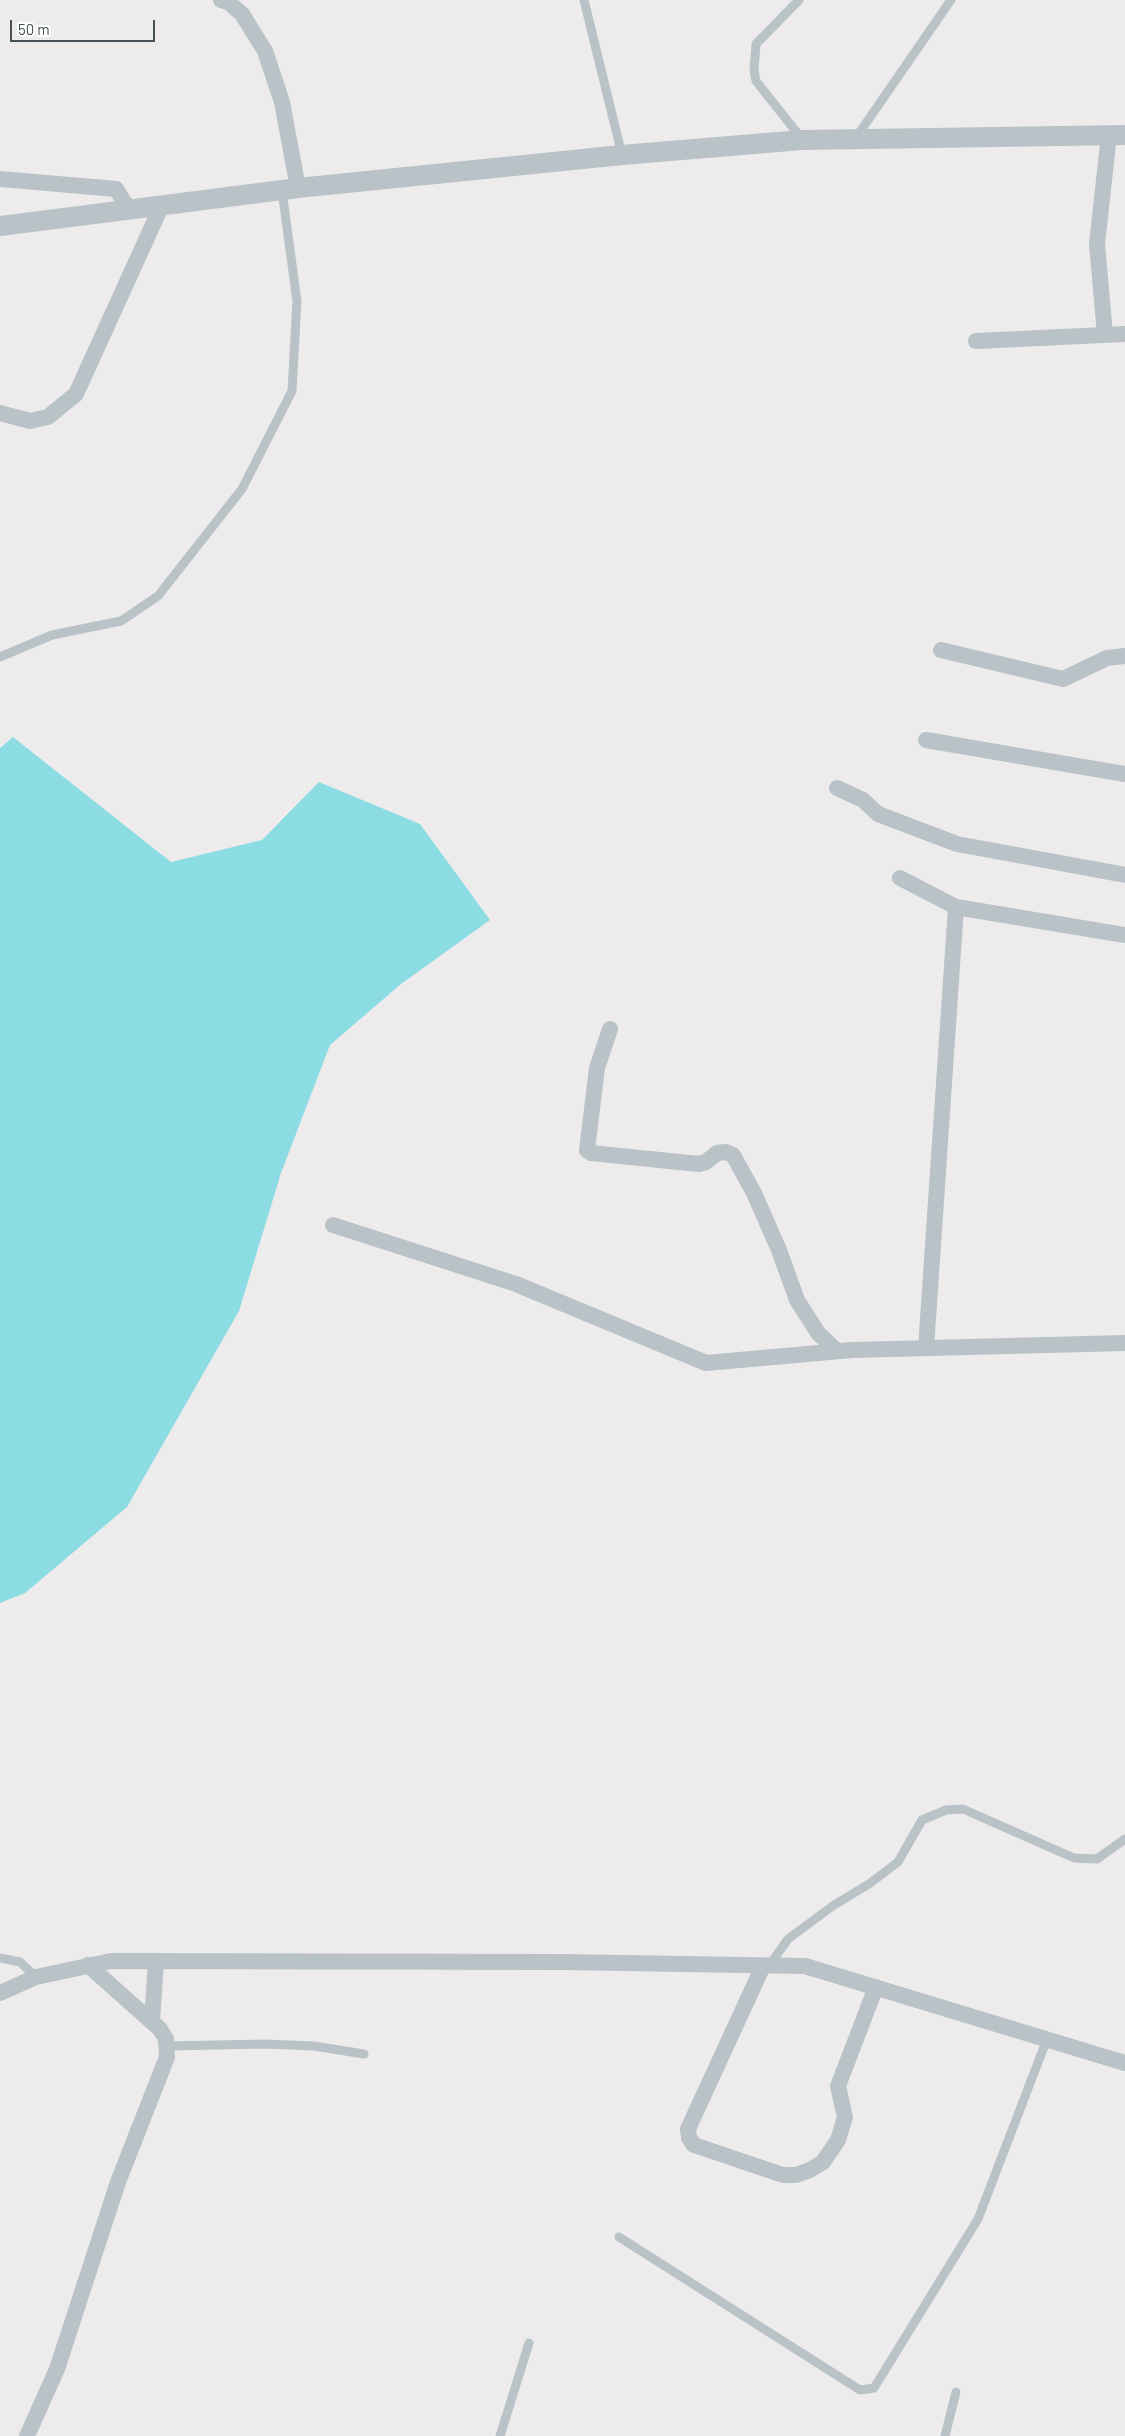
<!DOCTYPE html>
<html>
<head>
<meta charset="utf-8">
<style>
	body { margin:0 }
	#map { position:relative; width:1125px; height:2436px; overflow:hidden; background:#eeebec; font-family:Barlow,sans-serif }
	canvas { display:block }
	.scale { position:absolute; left:10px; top:20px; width:145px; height:22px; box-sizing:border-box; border:2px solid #455157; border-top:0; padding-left:6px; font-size:15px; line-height:18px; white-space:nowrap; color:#455157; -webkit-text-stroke:4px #fff; paint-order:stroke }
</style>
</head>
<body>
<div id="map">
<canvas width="1125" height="2436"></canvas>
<div class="scale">50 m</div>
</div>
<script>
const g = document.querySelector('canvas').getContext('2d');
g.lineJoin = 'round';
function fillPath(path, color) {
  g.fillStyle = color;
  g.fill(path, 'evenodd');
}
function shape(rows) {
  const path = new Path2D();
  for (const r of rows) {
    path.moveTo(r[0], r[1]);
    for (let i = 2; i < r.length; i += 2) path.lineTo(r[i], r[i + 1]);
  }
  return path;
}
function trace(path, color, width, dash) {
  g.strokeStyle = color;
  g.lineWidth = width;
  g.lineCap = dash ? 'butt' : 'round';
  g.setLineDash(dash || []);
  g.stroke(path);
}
fillPath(shape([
	[13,737,171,862,262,840,319,782,420,824,490,920,401,984,330,1045,281,1173,239,1311,127,1507,25,1593,0,1603,0,748]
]), '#8cdce4');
trace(shape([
	[584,0,622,155],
	[799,0,756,44,754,70,756,81,802,139],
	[855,139,951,0],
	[0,657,52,635,121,621,158,596,242,489,292,391,297,301,282,191],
	[0,1958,20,1962,36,1977],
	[769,1966,788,1939,834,1905,869,1884,898,1862,922,1820,946,1810,963,1809,1074,1858,1097,1859,1125,1839],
	[168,2046,265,2044,314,2046,364,2054],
	[619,2237,860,2390,874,2388,978,2219,1047,2039],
	[500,2436,529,2343],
	[945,2436,956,2392]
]), '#b8c2c7', 9);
trace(shape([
	[221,0,228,2,242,14,265,51,282,102,298,188],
	[0,179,116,189,130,211],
	[1105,335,1097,244,1109,135],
	[976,341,1125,334],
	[0,413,30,421,48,417,76,394,161,207],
	[941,650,1063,679,1107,658,1125,656],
	[926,740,1125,774],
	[837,788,863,800,878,814,957,844,1125,875],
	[900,878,956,907,1125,935],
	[610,1029,597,1068,587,1150,591,1153,699,1164,706,1162,717,1153,726,1152,733,1155,754,1193,779,1250,797,1300,818,1333,837,1351],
	[333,1225,516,1284,706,1363,852,1350,1125,1343],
	[926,1348,956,907],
	[88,1965,152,2022],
	[763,1966,688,2129,689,2138,694,2145,783,2175,796,2175,810,2170,823,2162,838,2140,845,2117,838,2086,876,1987],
	[0,1993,36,1977,111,1961,561,1962,805,1966,1125,2063],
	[27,2436,57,2369,118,2182,167,2057,166,2039,160,2029,152,2022,156,1961]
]), '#b8c2c7', 16);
trace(shape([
	[0,226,298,188,622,155,802,140,1125,135]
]), '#b8c2c7', 20);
</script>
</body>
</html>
